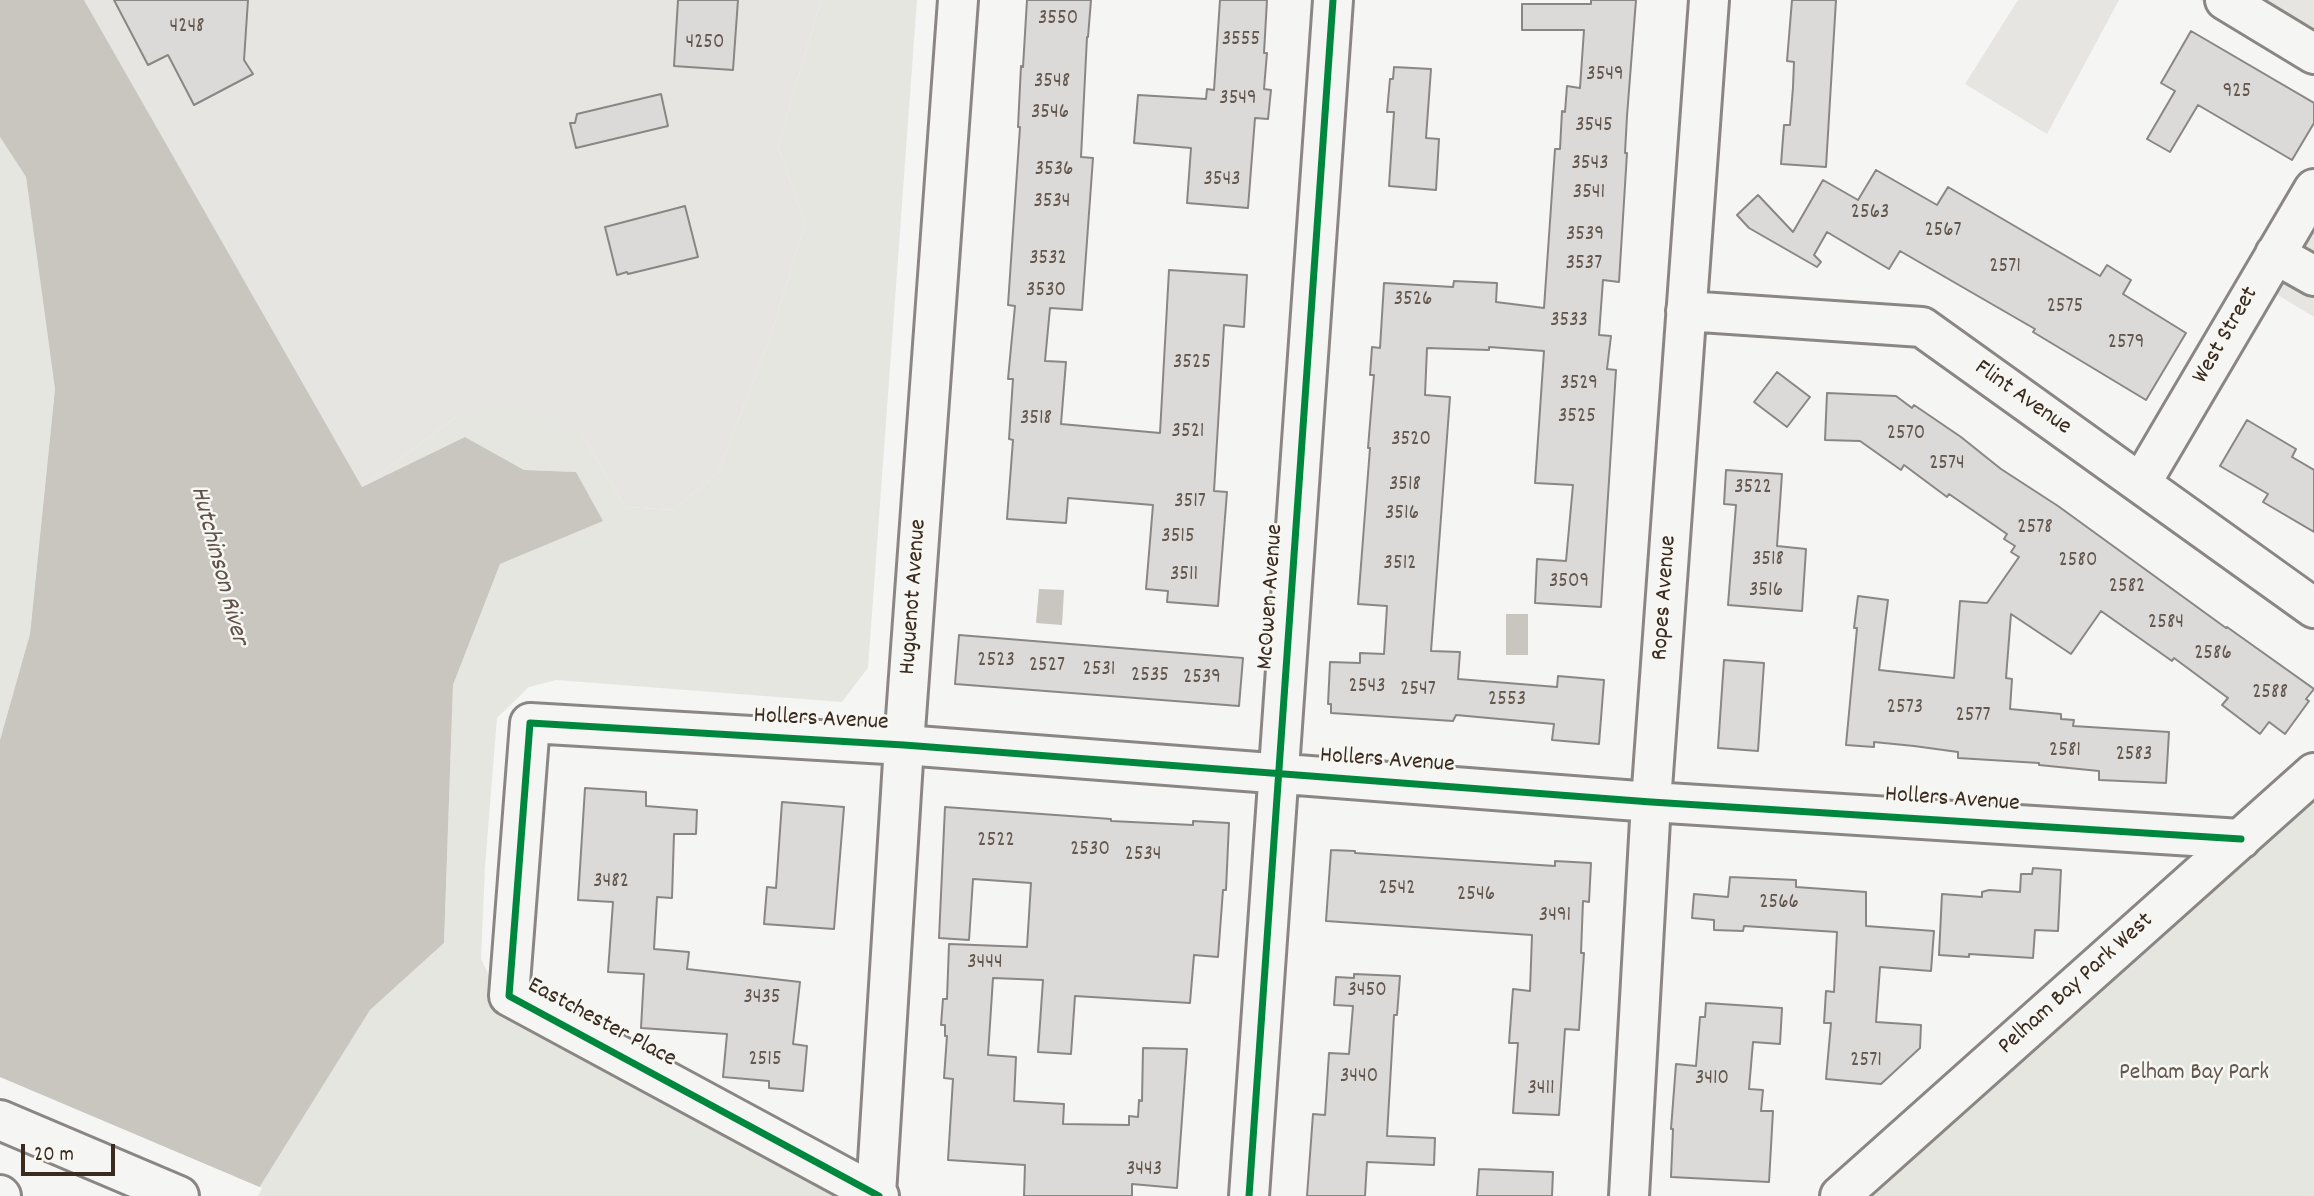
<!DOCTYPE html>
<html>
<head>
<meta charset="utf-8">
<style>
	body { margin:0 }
	#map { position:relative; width:2314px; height:1196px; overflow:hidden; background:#f5f5f3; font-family:Dekko,sans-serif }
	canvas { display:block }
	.scale { position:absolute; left:21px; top:1144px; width:94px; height:32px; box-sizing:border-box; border:4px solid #3b2a1e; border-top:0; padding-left:9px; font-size:21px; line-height:24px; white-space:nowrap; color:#3b2a1e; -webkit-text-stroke:5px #f6f6f2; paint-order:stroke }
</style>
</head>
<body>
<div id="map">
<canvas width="2314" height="1196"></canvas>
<div class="scale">20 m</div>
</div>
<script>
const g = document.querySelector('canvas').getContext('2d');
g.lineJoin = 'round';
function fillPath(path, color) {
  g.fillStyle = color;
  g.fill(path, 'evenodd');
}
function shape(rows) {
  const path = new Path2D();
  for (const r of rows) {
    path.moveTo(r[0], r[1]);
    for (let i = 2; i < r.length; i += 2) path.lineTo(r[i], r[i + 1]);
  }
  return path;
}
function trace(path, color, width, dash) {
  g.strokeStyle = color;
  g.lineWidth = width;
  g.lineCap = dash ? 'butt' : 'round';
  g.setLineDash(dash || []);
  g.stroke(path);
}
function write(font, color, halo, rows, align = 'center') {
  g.font = font + ' Dekko,sans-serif';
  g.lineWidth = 5;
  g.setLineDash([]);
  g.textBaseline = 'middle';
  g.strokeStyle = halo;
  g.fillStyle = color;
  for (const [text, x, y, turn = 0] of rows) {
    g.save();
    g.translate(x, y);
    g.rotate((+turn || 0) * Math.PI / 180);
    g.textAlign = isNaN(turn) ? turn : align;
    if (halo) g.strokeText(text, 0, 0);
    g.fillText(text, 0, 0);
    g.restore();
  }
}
fillPath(shape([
	[84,0,821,0,778,146,805,224,771,335,718,473,673,510,625,507,582,435,460,414,362,487],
	[2018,0,2119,0,2047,134,1965,84],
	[2200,0,2314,0,2314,67],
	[2314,172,2314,317,2250,278]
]), '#e7e5e2');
fillPath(shape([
	[821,0,917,0,868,668,842,702,556,680,529,687,497,718,485,867,481,959,509,1017,567,1052,834,1196,254,1196,370,1010,444,943,453,685,500,564,602,521,576,472,524,470,465,437,362,487,460,414,528,407,582,435,625,507,673,510,718,473,771,335,805,224,778,146],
	[0,137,26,177,55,389,30,634,0,740],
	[2314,797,2314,1196,1860,1196]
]), '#e6e6e1');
fillPath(shape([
	[0,0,84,0,362,487,465,437,524,470,576,472,603,521,500,564,453,685,444,943,370,1010,254,1196,0,1196,0,740,30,634,55,389,26,177,0,137],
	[1039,589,1064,590,1062,625,1036,623],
	[1506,614,1528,614,1528,655,1506,655]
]), '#c9c5bf');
fillPath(shape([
	[0,1077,262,1188,258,1196,0,1196]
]), '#f5f5f3');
const building = shape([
	[114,0,248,0,244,60,253,74,194,105,168,55,148,65,114,0],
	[678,0,738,0,733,70,674,66,678,0],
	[1027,0,1091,0,1088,37,1087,37,1081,157,1093,158,1082,310,1050,308,1045,361,1066,362,1061,424,1160,433,1169,270,1247,275,1244,327,1224,325,1214,491,1227,492,1218,606,1167,602,1168,591,1146,589,1153,505,1068,498,1066,523,1007,519,1013,440,1009,439,1013,379,1008,379,1015,306,1008,305,1020,127,1018,127,1021,66,1023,67,1027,0],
	[1220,0,1267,0,1264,53,1267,53,1264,89,1271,90,1268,119,1255,118,1248,208,1187,203,1191,148,1134,143,1138,95,1206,99,1207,89,1214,90,1220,0],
	[1591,0,1636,0,1627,116,1625,153,1627,153,1619,282,1603,280,1599,335,1611,336,1607,369,1616,370,1601,607,1535,603,1537,559,1566,561,1573,485,1535,483,1544,351,1489,347,1489,350,1427,348,1425,395,1450,397,1431,651,1460,652,1458,679,1557,687,1558,676,1604,680,1599,744,1552,740,1554,724,1456,715,1453,721,1331,713,1331,704,1328,704,1330,662,1360,663,1360,653,1384,654,1387,606,1358,604,1370,448,1368,448,1374,375,1370,375,1372,347,1380,348,1384,283,1453,287,1454,281,1497,283,1496,302,1544,308,1555,149,1560,149,1562,111,1565,112,1567,86,1580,88,1584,30,1522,30,1522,4,1591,4,1591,0],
	[1792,0,1836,0,1826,167,1781,164,1784,125,1790,125,1793,87,1794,62,1787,61,1792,0],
	[2191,31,2314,103,2314,123,2292,160,2198,105,2170,152,2147,139,2175,91,2161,83,2191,31],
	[1394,67,1431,69,1426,138,1439,139,1436,190,1389,186,1394,112,1387,112,1390,79,1393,79,1394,67],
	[661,94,668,126,576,148,570,123,575,123,577,114,661,94],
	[1876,170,1937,205,1948,187,2100,276,2107,265,2131,280,2123,294,2186,333,2146,400,2033,332,2035,329,1900,251,1889,269,1827,232,1814,255,1821,262,1817,267,1749,228,1737,215,1758,195,1793,232,1823,180,1858,200,1876,170],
	[685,206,698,257,628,274,627,272,617,275,605,227,685,206],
	[1777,372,1810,397,1787,427,1754,402,1777,372],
	[1827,393,1896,396,1912,408,1914,405,1961,437,2001,469,2058,506,2226,628,2227,627,2314,689,2306,699,2309,701,2285,734,2269,722,2260,734,2222,705,2228,698,2174,658,2172,661,2101,611,2071,654,2011,614,2006,678,2012,679,2010,709,2061,714,2061,719,2074,720,2073,726,2169,732,2166,783,2099,780,2099,771,2039,765,2039,763,1958,758,1958,752,1914,746,1874,742,1874,747,1846,745,1857,628,1854,628,1858,596,1888,600,1879,670,1954,678,1960,601,1987,603,2019,557,2011,552,2015,546,2004,539,2007,534,1949,494,1947,497,1904,465,1901,470,1860,441,1825,440,1827,393],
	[2247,420,2296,449,2292,457,2314,470,2314,532,2263,502,2268,494,2220,466,2247,420],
	[1726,470,1782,474,1777,546,1806,549,1802,611,1728,605,1736,505,1724,504,1726,470],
	[959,635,1243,658,1239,706,955,684,959,635],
	[1724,660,1764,663,1758,751,1718,748,1724,660],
	[585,788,646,792,646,806,697,810,696,834,674,834,672,898,657,897,654,949,689,952,687,969,800,982,793,1044,807,1046,803,1091,769,1088,769,1081,723,1077,727,1034,641,1028,644,974,608,972,613,902,578,900,585,788],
	[782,802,844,807,834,929,764,924,767,887,776,888,782,802],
	[945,807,1111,819,1111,821,1193,825,1193,821,1229,823,1226,890,1223,890,1218,957,1194,955,1190,1003,1075,996,1071,1054,1038,1052,1043,980,993,978,988,1055,1016,1057,1014,1101,1064,1104,1063,1124,1129,1125,1129,1116,1138,1117,1139,1100,1142,1101,1143,1048,1187,1049,1177,1188,1132,1184,1132,1196,1024,1196,1025,1165,948,1160,953,1079,944,1078,947,1036,945,1036,945,1025,941,1025,943,999,947,999,949,944,1027,947,1031,883,973,879,969,940,939,938,945,807],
	[1331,850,1355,851,1355,853,1555,866,1555,861,1591,863,1589,902,1583,901,1581,953,1584,953,1579,1030,1565,1029,1559,1115,1513,1113,1518,1043,1509,1043,1513,989,1530,991,1532,935,1326,921,1331,850],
	[2033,868,2061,870,2058,931,2035,930,2033,958,1969,954,1969,957,1939,955,1942,894,1982,897,1982,892,1989,890,2020,892,2021,874,2032,874,2033,868],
	[1730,877,1796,880,1796,887,1866,892,1866,926,1934,931,1931,971,1880,967,1876,1022,1921,1025,1920,1048,1881,1084,1826,1079,1831,1023,1824,1023,1826,991,1834,992,1837,932,1744,926,1743,931,1714,930,1714,920,1692,918,1694,894,1728,897,1730,877],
	[1354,974,1400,976,1397,1015,1394,1015,1387,1136,1435,1138,1434,1165,1367,1162,1365,1196,1307,1196,1313,1114,1325,1115,1329,1053,1349,1054,1353,1006,1334,1005,1336,977,1354,978,1354,974],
	[1706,1003,1782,1008,1780,1044,1753,1042,1749,1089,1763,1090,1761,1111,1773,1111,1769,1182,1671,1177,1673,1129,1671,1129,1676,1064,1696,1066,1700,1017,1705,1017,1706,1003],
	[1479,1169,1553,1172,1552,1196,1477,1196,1479,1169]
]);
fillPath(building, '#dbdad8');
trace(building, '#8a8683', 2);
const minor = shape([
	[2225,0,2314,54],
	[2275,254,2314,276],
	[1686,311,1922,327,2314,608],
	[2141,483,2314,189],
	[876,1194,904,745,958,0],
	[879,1196,509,996,530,723,904,745,1651,802,2241,839],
	[1249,1196,1333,0],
	[1629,1196,1651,802,1709,0],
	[1840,1196,2314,773]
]);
const highway = shape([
	[0,1120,179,1196],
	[0,1195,1,1196]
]);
trace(minor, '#8a8683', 44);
trace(highway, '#8a8683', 44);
trace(minor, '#f5f5f3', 38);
trace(highway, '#f5f5f3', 38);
trace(shape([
	[879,1196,509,996,530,723,904,745,1651,802,2241,839],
	[1249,1196,1333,0]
]), '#00873e', 7);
write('21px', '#63564c', null, [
	["3550",1058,20],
	["4248",187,28],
	["3555",1241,41],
	["4250",705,44],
	["3549",1605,76],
	["3548",1052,83],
	["925",2237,93],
	["3549",1238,100],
	["3546",1050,114],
	["3545",1594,127],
	["3543",1590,165],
	["3536",1054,171],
	["3543",1222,181],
	["3541",1589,194],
	["3534",1052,203],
	["2563",1870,214],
	["2567",1943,232],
	["3539",1585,236],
	["3532",1048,260],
	["3537",1584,265],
	["2571",2005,268],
	["3530",1046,292],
	["3526",1413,301],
	["2575",2065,308],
	["3533",1569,322],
	["2579",2126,344],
	["3525",1192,364],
	["3529",1579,385],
	["3525",1577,418],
	["3518",1036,420],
	["3521",1188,433],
	["2570",1906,435],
	["3520",1411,441],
	["2574",1947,465],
	["3518",1405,486],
	["3522",1753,489],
	["3517",1190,503],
	["3516",1402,515],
	["2578",2035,529],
	["3515",1178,538],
	["3518",1768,561],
	["2580",2078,562],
	["3512",1400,565],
	["3511",1184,576],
	["3509",1569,583],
	["2582",2127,588],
	["3516",1766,592],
	["2584",2166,624],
	["2586",2213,655],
	["2523",996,662],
	["2527",1047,667],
	["2531",1099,671],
	["2535",1150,677],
	["2539",1202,679],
	["2543",1367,688],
	["2547",1418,691],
	["2588",2270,694],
	["2553",1507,701],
	["2573",1905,709],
	["2577",1973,717],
	["2581",2065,752],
	["2583",2134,756],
	["2522",996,842],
	["2530",1090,851],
	["2534",1143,856],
	["3482",611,883],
	["2542",1397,890],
	["2546",1476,896],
	["2566",1779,904],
	["3491",1555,917],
	["3444",985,964],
	["3450",1367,992],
	["3435",762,999],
	["2515",765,1061],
	["2571",1866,1062],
	["3440",1359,1078],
	["3410",1712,1080],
	["3411",1541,1090],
	["3443",1144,1171]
]);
write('24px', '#3b2a1e', '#f6f6f2', [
	["West Street",2227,336,-60],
	["Flint Avenue",2022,399,35],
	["Huguenot Avenue",915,597,-86],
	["McOwen Avenue",1272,597,-86],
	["Ropes Avenue",1666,598,-86],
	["Hollers Avenue",821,721,3],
	["Hollers Avenue",1387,762,4],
	["Hollers Avenue",1952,801,4],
	["Pelham Bay Park West",2077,985,-42],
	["Eastchester Place",601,1024,28]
]);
write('24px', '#63564b', '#f6f6f2', [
	["Pelham Bay Park",2194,1075]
]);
write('italic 26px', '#605248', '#f6f6f2', [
	["Hutchinson River",217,566,75]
]);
</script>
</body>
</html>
